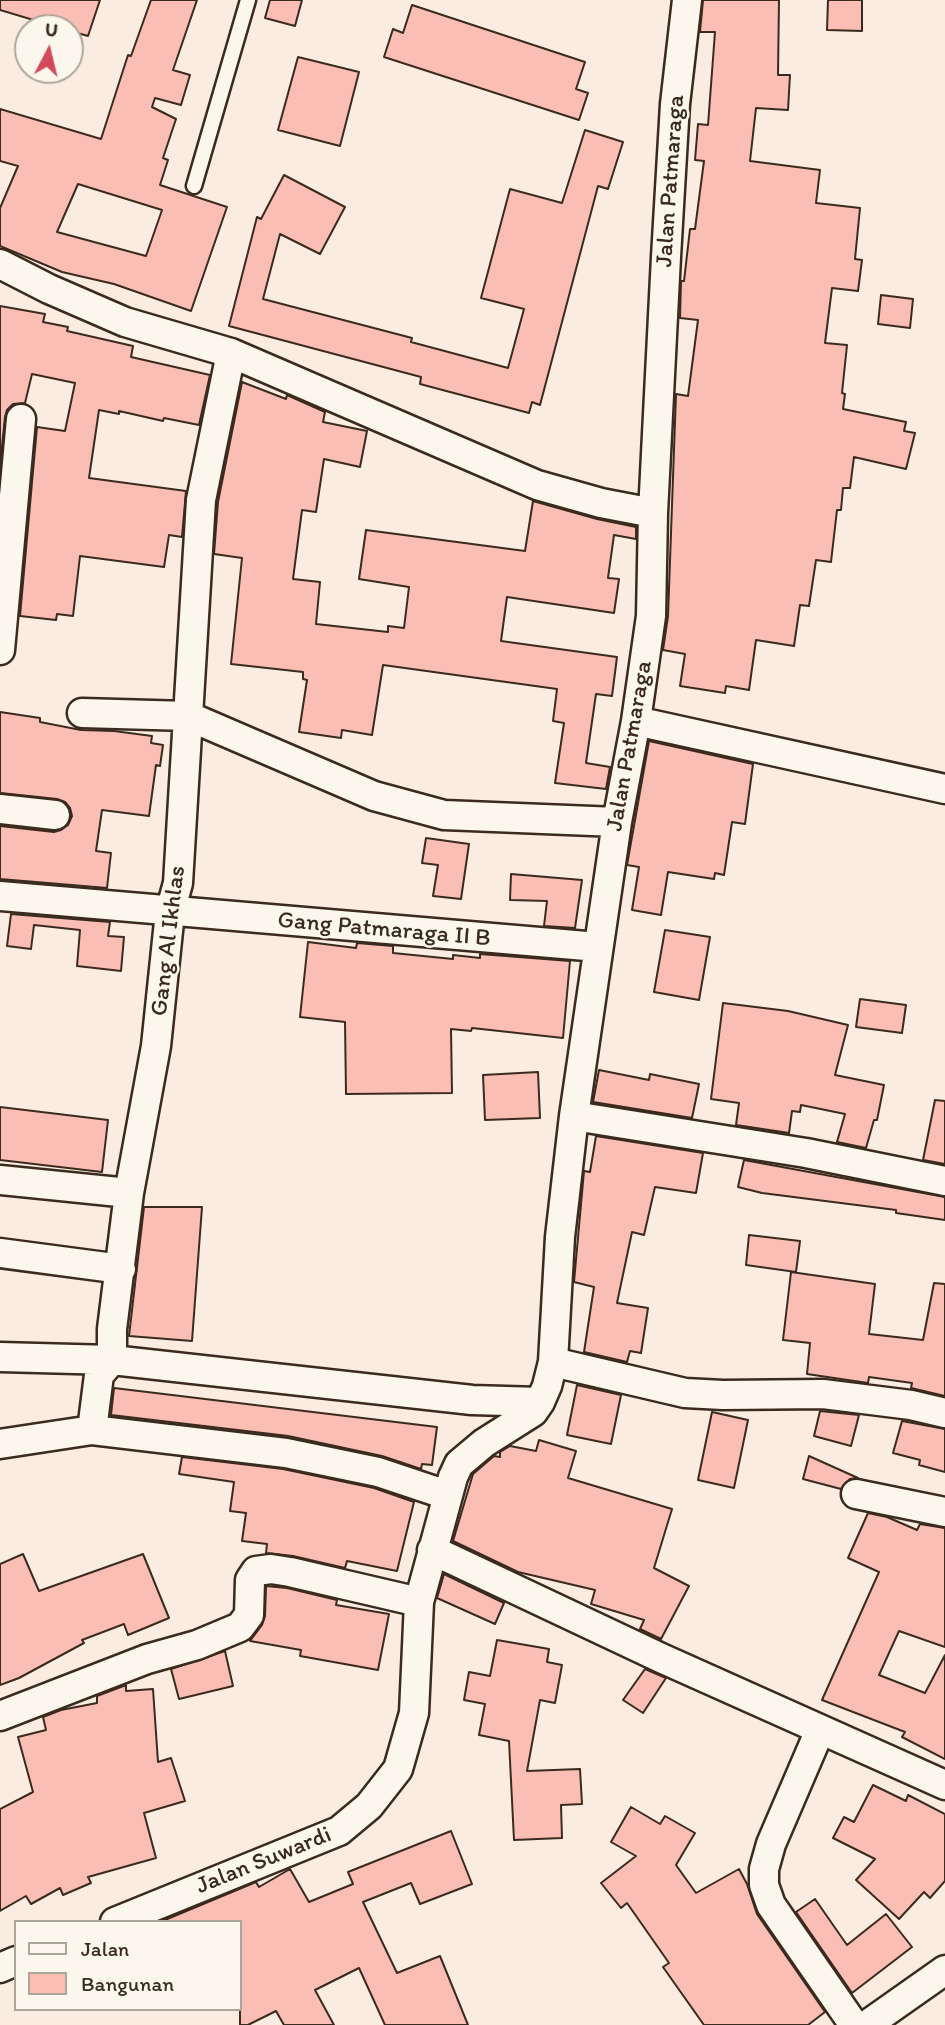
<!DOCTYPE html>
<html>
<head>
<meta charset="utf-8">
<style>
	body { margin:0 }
	#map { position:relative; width:945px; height:2025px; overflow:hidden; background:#fbece1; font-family:Itim,sans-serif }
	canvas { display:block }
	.legend { position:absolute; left:14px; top:1920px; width:228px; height:91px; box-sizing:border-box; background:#fbf7ec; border:2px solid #aea59a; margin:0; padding:9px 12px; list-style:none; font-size:21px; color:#3b2a1e }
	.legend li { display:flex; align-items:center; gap:14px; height:35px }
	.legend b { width:35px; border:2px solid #aea59a }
	.north { position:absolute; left:14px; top:14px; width:70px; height:70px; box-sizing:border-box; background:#fbf7ec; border:2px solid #aea59a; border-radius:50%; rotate:7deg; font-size:19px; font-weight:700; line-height:28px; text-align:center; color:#3b2a1e }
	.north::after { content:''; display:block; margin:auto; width:24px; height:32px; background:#d1495b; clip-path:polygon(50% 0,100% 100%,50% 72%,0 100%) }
</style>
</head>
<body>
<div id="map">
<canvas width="945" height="2025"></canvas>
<ul class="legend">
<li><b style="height:9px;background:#fbf7ec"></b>Jalan</li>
<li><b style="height:19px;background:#fabeb5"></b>Bangunan</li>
</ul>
<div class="north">U</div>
</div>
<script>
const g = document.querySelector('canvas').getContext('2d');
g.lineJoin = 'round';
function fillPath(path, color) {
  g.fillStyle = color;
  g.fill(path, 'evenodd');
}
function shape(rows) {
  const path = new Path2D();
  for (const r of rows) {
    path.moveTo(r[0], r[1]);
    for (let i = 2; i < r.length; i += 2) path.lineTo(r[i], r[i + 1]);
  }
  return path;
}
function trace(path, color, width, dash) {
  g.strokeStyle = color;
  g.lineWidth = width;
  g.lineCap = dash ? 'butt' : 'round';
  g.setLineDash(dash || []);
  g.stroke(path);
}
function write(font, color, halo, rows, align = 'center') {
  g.font = font + ' Itim,sans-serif';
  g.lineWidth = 5;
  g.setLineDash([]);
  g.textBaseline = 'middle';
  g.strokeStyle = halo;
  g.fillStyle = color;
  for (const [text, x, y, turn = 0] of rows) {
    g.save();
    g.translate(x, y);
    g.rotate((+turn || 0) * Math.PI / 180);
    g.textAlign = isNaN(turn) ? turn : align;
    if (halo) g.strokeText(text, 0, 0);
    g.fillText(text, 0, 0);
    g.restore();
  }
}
const building = shape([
	[0,0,100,0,88,36,70,31,70,28,60,28,0,10,0,0],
	[151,0,197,0,173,70,190,75,181,105,155,98,152,107,176,119,163,158,168,160,160,185,227,207,191,311,114,284,62,272,0,246,0,208,18,166,0,161,0,109,101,139,128,55,131,56,151,0],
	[78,184,162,210,146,256,57,232,78,184],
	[270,0,302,0,295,26,265,18,270,0],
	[703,0,779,0,778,75,790,75,788,110,756,108,750,161,820,170,816,203,860,208,855,259,862,260,858,291,832,288,825,343,847,345,842,393,845,394,843,409,906,422,904,431,915,433,906,469,854,457,850,488,843,488,841,510,837,510,831,562,816,560,809,606,800,605,794,646,756,640,749,690,726,686,725,693,680,686,685,654,663,650,668,616,676,394,688,396,698,320,680,318,681,281,684,281,690,229,695,229,704,161,695,160,698,124,708,125,715,32,700,32,703,0],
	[828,0,862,0,862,31,827,30,828,0],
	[412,5,585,62,576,89,588,93,579,120,384,57,393,29,403,33,412,5],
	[298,57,359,72,340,146,278,130,298,57],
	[585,130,623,142,608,189,598,186,540,405,532,402,529,413,420,384,421,377,229,326,257,217,261,219,284,175,345,207,320,254,280,234,263,299,412,338,411,342,508,368,524,309,481,298,510,189,562,203,585,130],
	[881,295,913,299,910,328,878,324,881,295],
	[0,306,45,314,43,322,68,327,67,331,133,346,131,357,210,375,199,425,164,418,163,421,119,411,119,414,99,410,89,478,186,491,182,537,169,535,164,567,80,556,73,616,57,614,56,620,20,616,37,427,65,431,75,383,32,374,25,403,13,404,7,410,5,417,0,466,0,306],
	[242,382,286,399,287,395,325,412,323,422,367,431,360,467,324,459,316,512,302,510,293,579,320,582,316,624,388,632,388,626,404,628,409,587,359,579,366,530,525,551,533,501,597,519,636,527,636,539,614,535,608,578,619,579,614,613,507,597,501,641,617,657,612,696,596,694,586,763,610,767,606,789,555,783,564,723,553,721,557,689,383,665,372,735,342,730,341,738,299,732,307,680,303,679,303,672,231,664,242,558,214,554,218,502,242,382],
	[0,712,40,718,40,722,81,730,114,731,152,736,151,743,163,745,160,766,156,765,149,816,102,810,96,851,111,853,107,888,0,879,0,826,54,832,61,830,68,825,72,816,70,808,65,802,57,799,0,793,0,712],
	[649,741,753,764,745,824,732,822,724,875,715,873,714,879,668,872,661,915,632,910,639,867,627,865,649,741],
	[426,838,469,844,461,899,433,896,438,865,422,863,426,838],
	[511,874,582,880,575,928,544,926,547,901,510,900,511,874],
	[11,914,110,922,108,936,124,937,121,971,77,966,80,930,34,925,31,949,7,946,11,914],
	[665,930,710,937,699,1000,654,992,665,930],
	[308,942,356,948,357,943,393,946,393,953,453,959,453,955,480,958,480,954,570,961,563,1038,472,1028,471,1031,451,1029,452,1093,346,1094,345,1022,300,1017,308,942],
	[860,999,906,1005,902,1033,856,1027,860,999],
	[723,1003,788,1011,848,1025,835,1075,884,1085,877,1120,874,1120,866,1148,837,1142,845,1114,801,1105,800,1112,792,1111,789,1133,736,1125,739,1103,711,1099,723,1003],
	[599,1070,649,1080,650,1074,699,1084,692,1118,593,1102,599,1070],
	[538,1072,540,1118,485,1120,483,1075,538,1072],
	[935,1100,945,1101,945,1164,923,1160,935,1100],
	[0,1107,108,1120,102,1172,0,1160,0,1107],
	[596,1136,703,1153,696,1193,655,1187,644,1235,632,1232,617,1303,648,1308,641,1353,630,1351,627,1362,584,1352,594,1287,574,1282,584,1171,590,1172,596,1136],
	[744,1160,945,1197,945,1220,896,1213,896,1210,762,1193,738,1187,744,1160],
	[144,1207,202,1207,192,1341,129,1336,144,1207],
	[749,1235,800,1241,796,1272,746,1265,749,1235],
	[791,1272,875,1284,869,1334,923,1340,934,1283,945,1284,945,1396,911,1388,912,1383,869,1377,868,1383,807,1374,810,1343,783,1340,791,1272],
	[577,1385,621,1395,611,1444,567,1435,577,1385],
	[114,1388,437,1427,432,1465,422,1464,421,1469,382,1456,288,1436,111,1415,114,1388],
	[820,1411,859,1415,851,1446,814,1436,820,1411],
	[712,1412,748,1420,734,1488,698,1480,712,1412],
	[902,1421,945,1429,945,1472,919,1465,920,1460,893,1453,902,1421],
	[539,1440,576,1451,568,1478,672,1509,654,1568,689,1586,661,1639,640,1629,644,1620,591,1604,595,1590,518,1572,453,1541,473,1474,494,1456,500,1457,500,1452,510,1446,536,1451,539,1440],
	[809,1456,858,1478,850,1479,841,1489,803,1479,809,1456],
	[182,1457,283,1469,374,1488,414,1502,397,1571,347,1561,345,1568,293,1556,266,1553,267,1544,242,1541,246,1513,230,1511,234,1482,179,1474,182,1457],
	[868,1513,887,1517,917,1530,920,1524,945,1528,945,1647,899,1631,879,1675,925,1693,945,1655,945,1759,902,1737,905,1732,822,1700,879,1572,848,1558,868,1513],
	[23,1554,39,1591,143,1554,169,1618,128,1635,124,1624,82,1640,84,1643,19,1678,0,1685,0,1564,23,1554],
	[444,1574,504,1603,495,1624,437,1598,444,1574],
	[266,1586,287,1588,337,1600,336,1605,389,1614,378,1670,300,1656,301,1650,250,1641,262,1625,265,1616,266,1586],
	[497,1640,549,1649,547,1662,562,1665,555,1703,540,1700,527,1771,580,1769,582,1804,561,1805,562,1838,514,1840,509,1741,479,1735,485,1704,464,1700,469,1672,490,1676,497,1640],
	[225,1651,233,1686,179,1699,171,1669,225,1651],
	[645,1669,666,1678,643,1713,623,1700,645,1669],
	[126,1685,126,1691,153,1689,158,1762,171,1758,185,1801,144,1813,156,1858,88,1877,91,1883,63,1895,60,1888,31,1904,26,1896,0,1911,0,1809,33,1792,18,1737,46,1730,43,1717,61,1710,97,1703,97,1696,126,1685],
	[873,1785,906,1801,908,1795,945,1814,945,1881,930,1898,924,1892,899,1919,856,1880,875,1859,833,1838,844,1817,854,1822,873,1785],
	[631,1807,660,1824,665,1816,695,1833,676,1865,696,1893,739,1869,747,1884,757,1914,825,2012,808,2025,704,2025,663,1967,669,1963,627,1903,621,1908,601,1883,636,1856,611,1842,631,1807],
	[451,1831,472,1884,420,1904,411,1883,363,1902,397,1973,440,1956,468,2025,385,2025,359,1968,315,1990,334,2025,284,2025,276,2011,248,2025,240,2025,240,1922,160,1922,256,1882,259,1887,290,1869,309,1902,353,1884,348,1872,451,1831],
	[815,1899,847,1945,886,1914,912,1947,852,1993,796,1912,815,1899]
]);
fillPath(building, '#fabeb5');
trace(building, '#3b2a1e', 2);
const service = shape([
	[194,186,248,0]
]);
const minor = shape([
	[0,264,49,289,125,322,231,353,537,485,601,503,653,513],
	[0,650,21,419],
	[82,713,188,716,374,796,444,815,617,822],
	[636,721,945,789],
	[0,809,55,815],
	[0,896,598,947],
	[574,1116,806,1153,945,1181],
	[0,1180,129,1193],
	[0,1253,121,1269],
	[0,1357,112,1360,472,1400,540,1402],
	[553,1362,685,1393,723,1395,823,1394,911,1405,945,1413],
	[92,1430,286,1453,378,1472,447,1495],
	[0,1444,92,1430,99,1375,112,1360,112,1329,129,1193,156,1046,170,912,178,883,201,500,231,353],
	[856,1494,945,1512],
	[432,1550,661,1658,945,1785],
	[0,1716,147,1659,197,1645,240,1627,249,1615,250,1580,256,1571,271,1569,290,1572,419,1602],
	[820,1730,771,1844,764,1869,764,1885,771,1905,854,2025],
	[115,1922,339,1831,369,1806,398,1769,414,1713,419,1602,453,1477,459,1464,484,1443,533,1412,540,1402,547,1386,553,1362,560,1237,574,1116,617,822,636,721,651,616,653,513,666,257,675,104,687,0],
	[0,1968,16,1961],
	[867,2025,945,1970]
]);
trace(service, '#3b2a1e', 19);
trace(minor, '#3b2a1e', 33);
trace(service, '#fbf7ec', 14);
trace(minor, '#fbf7ec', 28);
write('24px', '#3b2a1e', '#fbf7ec', [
	["Jalan Patmaraga",671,181,-86],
	["Jalan Patmaraga",630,746,-80],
	["Gang Patmaraga II B",384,930,5],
	["Gang Al Ikhlas",169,941,-83],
	["Jalan Suwardi",264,1861,-22]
]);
</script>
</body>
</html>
